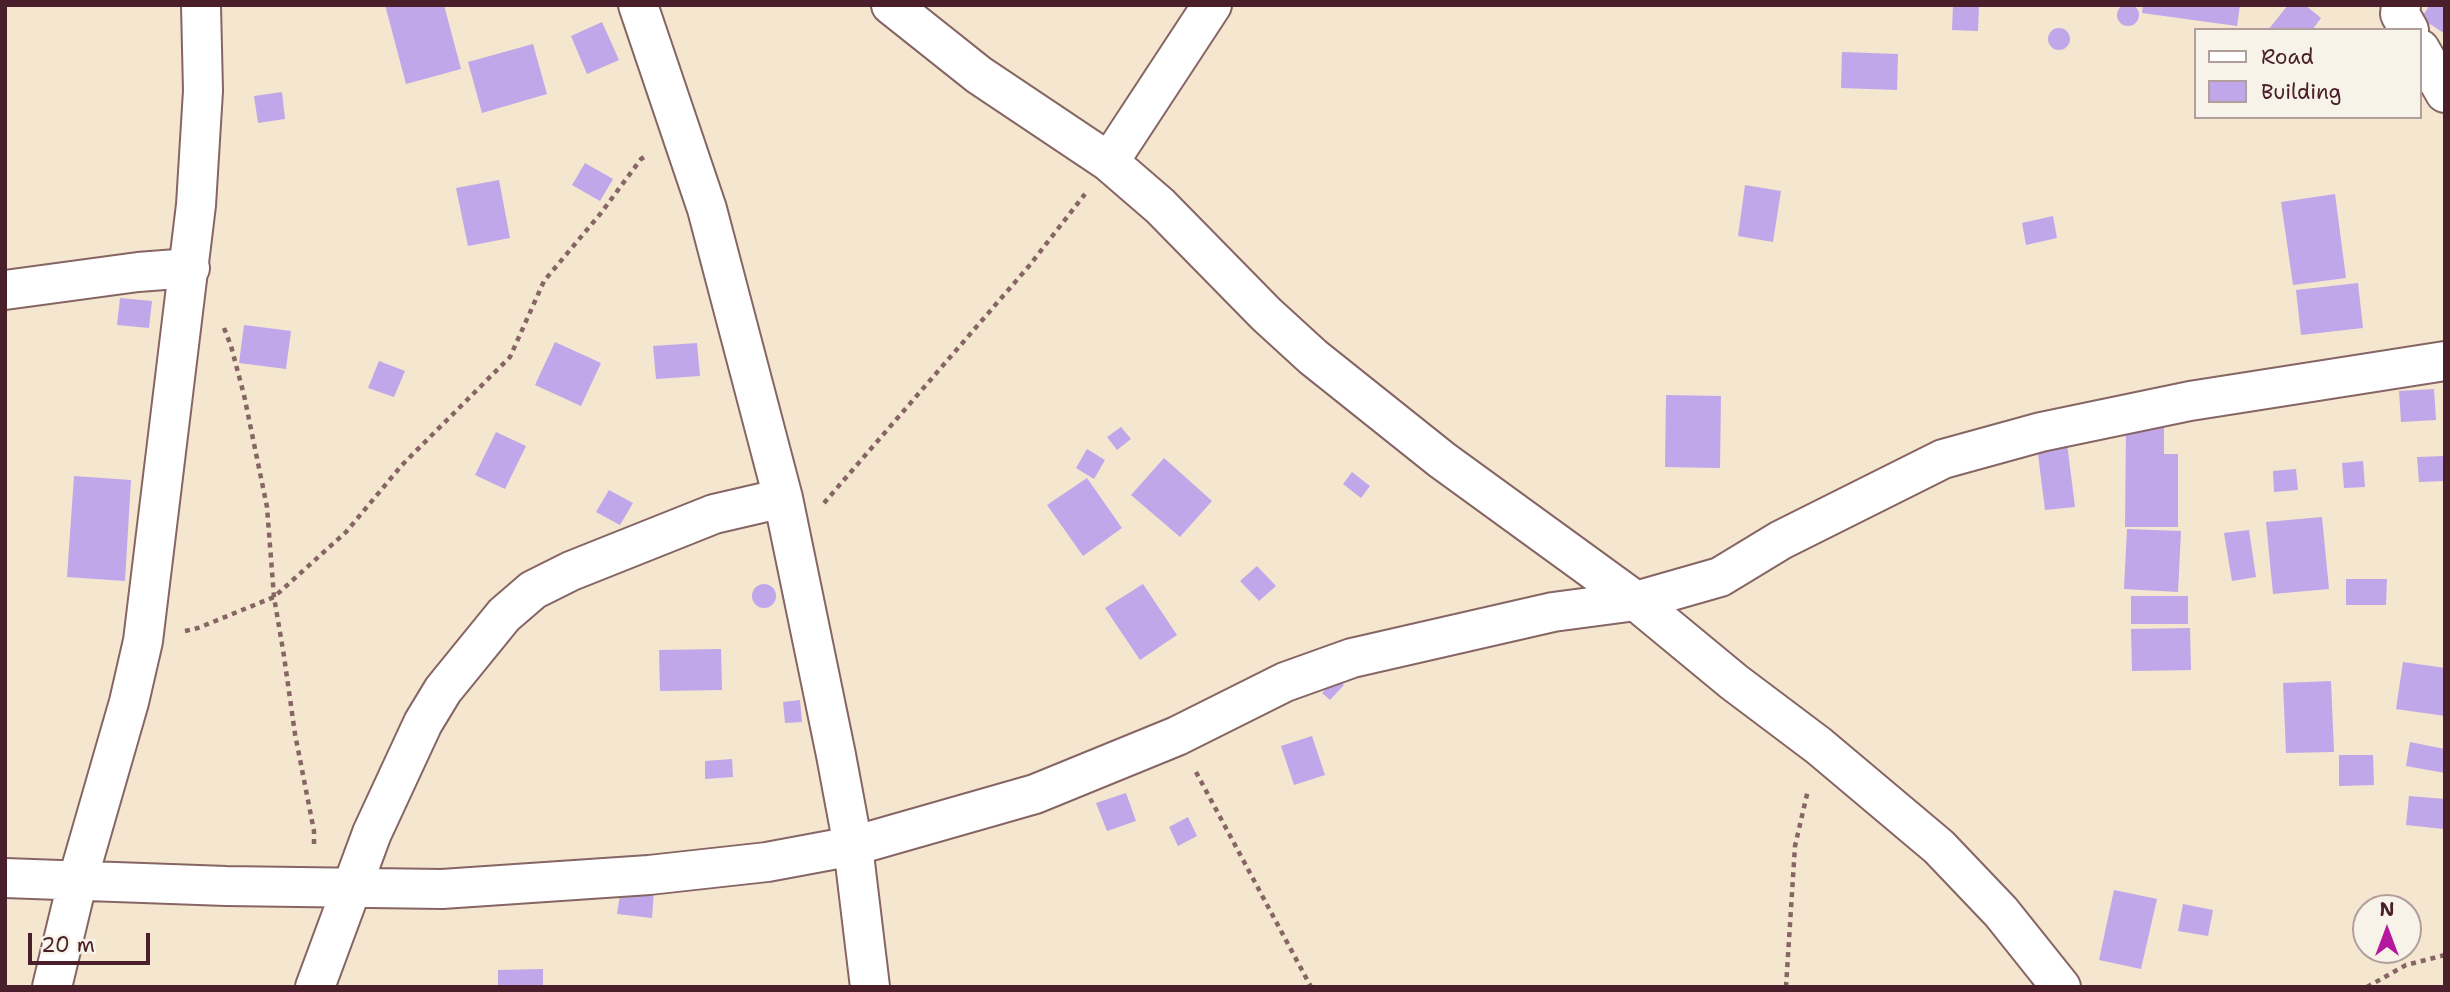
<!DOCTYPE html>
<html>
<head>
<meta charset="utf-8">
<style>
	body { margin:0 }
	#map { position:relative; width:2450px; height:992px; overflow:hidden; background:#f4e6cf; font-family:"Shantell Sans",sans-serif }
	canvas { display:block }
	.frame { position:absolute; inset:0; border:7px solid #4a1f2b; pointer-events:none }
	.legend { position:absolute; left:2194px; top:28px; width:228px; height:91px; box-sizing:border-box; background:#f7f3e8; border:2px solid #b29e9c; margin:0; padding:9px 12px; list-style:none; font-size:21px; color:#4a1f2b }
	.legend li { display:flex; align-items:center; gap:14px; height:35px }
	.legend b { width:35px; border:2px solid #b29e9c }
	.north { position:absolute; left:2352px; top:894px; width:70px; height:70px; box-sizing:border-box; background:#f7f3e8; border:2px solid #b29e9c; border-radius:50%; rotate:0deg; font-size:19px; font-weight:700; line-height:28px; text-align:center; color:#4a1f2b }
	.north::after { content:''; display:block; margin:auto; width:24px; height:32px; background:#b5179e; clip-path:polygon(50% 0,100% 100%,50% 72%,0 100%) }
	.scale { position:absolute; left:28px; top:933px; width:122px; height:32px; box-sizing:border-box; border:4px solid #4a1f2b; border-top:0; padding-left:9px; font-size:21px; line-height:24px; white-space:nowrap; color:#4a1f2b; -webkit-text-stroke:5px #f7f3e8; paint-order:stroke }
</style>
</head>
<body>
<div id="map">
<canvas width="2450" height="992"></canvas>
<div class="frame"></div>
<ul class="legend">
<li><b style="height:9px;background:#fff"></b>Road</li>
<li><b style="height:19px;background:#c0a7ea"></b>Building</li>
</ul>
<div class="north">N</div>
<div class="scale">20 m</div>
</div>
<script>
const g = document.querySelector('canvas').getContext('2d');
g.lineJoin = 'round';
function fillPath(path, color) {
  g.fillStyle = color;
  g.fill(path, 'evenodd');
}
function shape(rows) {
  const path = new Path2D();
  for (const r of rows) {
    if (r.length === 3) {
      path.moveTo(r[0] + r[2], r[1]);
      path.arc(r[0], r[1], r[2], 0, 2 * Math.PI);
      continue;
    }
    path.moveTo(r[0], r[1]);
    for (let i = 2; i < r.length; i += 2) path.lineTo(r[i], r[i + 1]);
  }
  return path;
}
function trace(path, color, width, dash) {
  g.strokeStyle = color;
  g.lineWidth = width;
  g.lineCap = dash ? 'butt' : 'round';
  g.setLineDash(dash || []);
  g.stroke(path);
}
fillPath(shape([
	[2128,15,11],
	[385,5,444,5,461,69,406,84],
	[1953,5,1979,5,1978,31,1952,30],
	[2143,5,2240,5,2237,26,2142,13],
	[2288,5,2305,5,2321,18,2312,30,2268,30],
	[2430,5,2445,5,2445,34,2421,18],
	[602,22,619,60,587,74,571,36],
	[2059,39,11],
	[533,44,547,94,482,113,468,62],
	[1842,52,1898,54,1897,90,1841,88],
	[282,92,285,119,258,123,254,96],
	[585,163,613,179,600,201,572,185],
	[499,180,510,238,468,246,456,188],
	[1745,185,1781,191,1773,242,1738,236],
	[2335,194,2346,278,2293,285,2281,202],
	[2053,216,2057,238,2026,245,2022,223],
	[2358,283,2363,328,2301,335,2296,290],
	[120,298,152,301,149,328,117,325],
	[244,325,291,331,286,369,239,363],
	[555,342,601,363,581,406,535,385],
	[697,343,700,376,656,379,653,346],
	[379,361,405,371,394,397,368,388],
	[2434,389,2436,420,2401,422,2399,391],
	[1666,395,1721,396,1720,468,1665,467],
	[1121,427,1131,439,1117,450,1107,437],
	[2126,428,2164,428,2164,454,2178,454,2178,527,2125,527],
	[496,432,526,446,505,489,475,475],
	[2067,443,2075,507,2045,510,2037,446],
	[1087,449,1105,460,1094,479,1076,468],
	[2445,456,2445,481,2419,482,2417,457],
	[1164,458,1212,501,1180,537,1131,495],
	[2363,461,2365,487,2344,488,2342,463],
	[2296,469,2298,490,2274,492,2273,471],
	[1352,472,1370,486,1361,498,1343,484],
	[74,476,131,480,125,581,67,577],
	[1087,478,1122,528,1083,556,1047,505],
	[609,490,633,503,620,525,596,512],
	[2322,517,2329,589,2273,594,2266,522],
	[2127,529,2181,531,2178,592,2124,589],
	[2249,530,2256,577,2232,581,2224,533],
	[1257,566,1276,586,1259,601,1240,581],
	[2346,579,2387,579,2386,605,2346,605],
	[1143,584,1177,635,1140,660,1105,608],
	[764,596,12],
	[2131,596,2188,596,2188,624,2131,624],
	[2190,628,2191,670,2132,671,2131,629],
	[721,649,722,690,660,691,659,650],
	[2403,662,2445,668,2445,716,2396,709],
	[1336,678,1344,685,1330,700,1322,693],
	[2331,681,2334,752,2286,753,2283,683],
	[800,700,802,722,785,723,783,702],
	[1312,736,1325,775,1294,785,1281,746],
	[2410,742,2445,749,2445,773,2406,766],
	[2339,755,2373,755,2374,785,2339,786],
	[732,759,733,777,705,779,705,761],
	[1126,793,1136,821,1107,831,1096,803],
	[2409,796,2445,799,2444,829,2406,825],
	[1188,817,1197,836,1178,846,1169,827],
	[621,887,654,891,652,918,617,914],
	[2114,890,2157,899,2141,969,2099,960],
	[2183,904,2213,910,2208,936,2178,931],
	[543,969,543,987,498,987,498,970]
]), '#c0a7ea');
const street = shape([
	[638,5,707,209,783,498,836,755,853,846,870,987],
	[891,5,979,75,1109,162,1160,206,1266,314,1313,357,1442,460,1636,601,1734,682,1819,746,1939,847,2001,912,2061,987],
	[2401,5,2400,14,2409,30],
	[2420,49,2445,93],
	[1109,162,1212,5],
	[5,290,138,272,190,268],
	[5,878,226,886,442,889,649,875,767,862,853,846,1035,794,1177,736,1285,682,1352,658,1553,612,1636,601,1720,577,1781,540,1943,459,2041,432,2190,401,2445,361],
	[52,987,78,879,129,702,143,641,196,205,203,91,201,5],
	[315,987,372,833,423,723,443,690,504,615,533,590,571,571,714,514,783,498]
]);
trace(street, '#866564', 42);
trace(shape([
	[224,328,231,346,244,395,267,507,274,597,284,656,295,734,314,831,314,849],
	[824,503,1029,266,1085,194],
	[185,631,198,628,274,597,346,532,402,465,510,357,544,281,601,213,641,159,646,156],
	[1196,772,1311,987],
	[1786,987,1795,846,1808,790],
	[2367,987,2406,965,2445,955]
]), '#866564', 4.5, [5, 5]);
trace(street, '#fff', 38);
</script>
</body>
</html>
